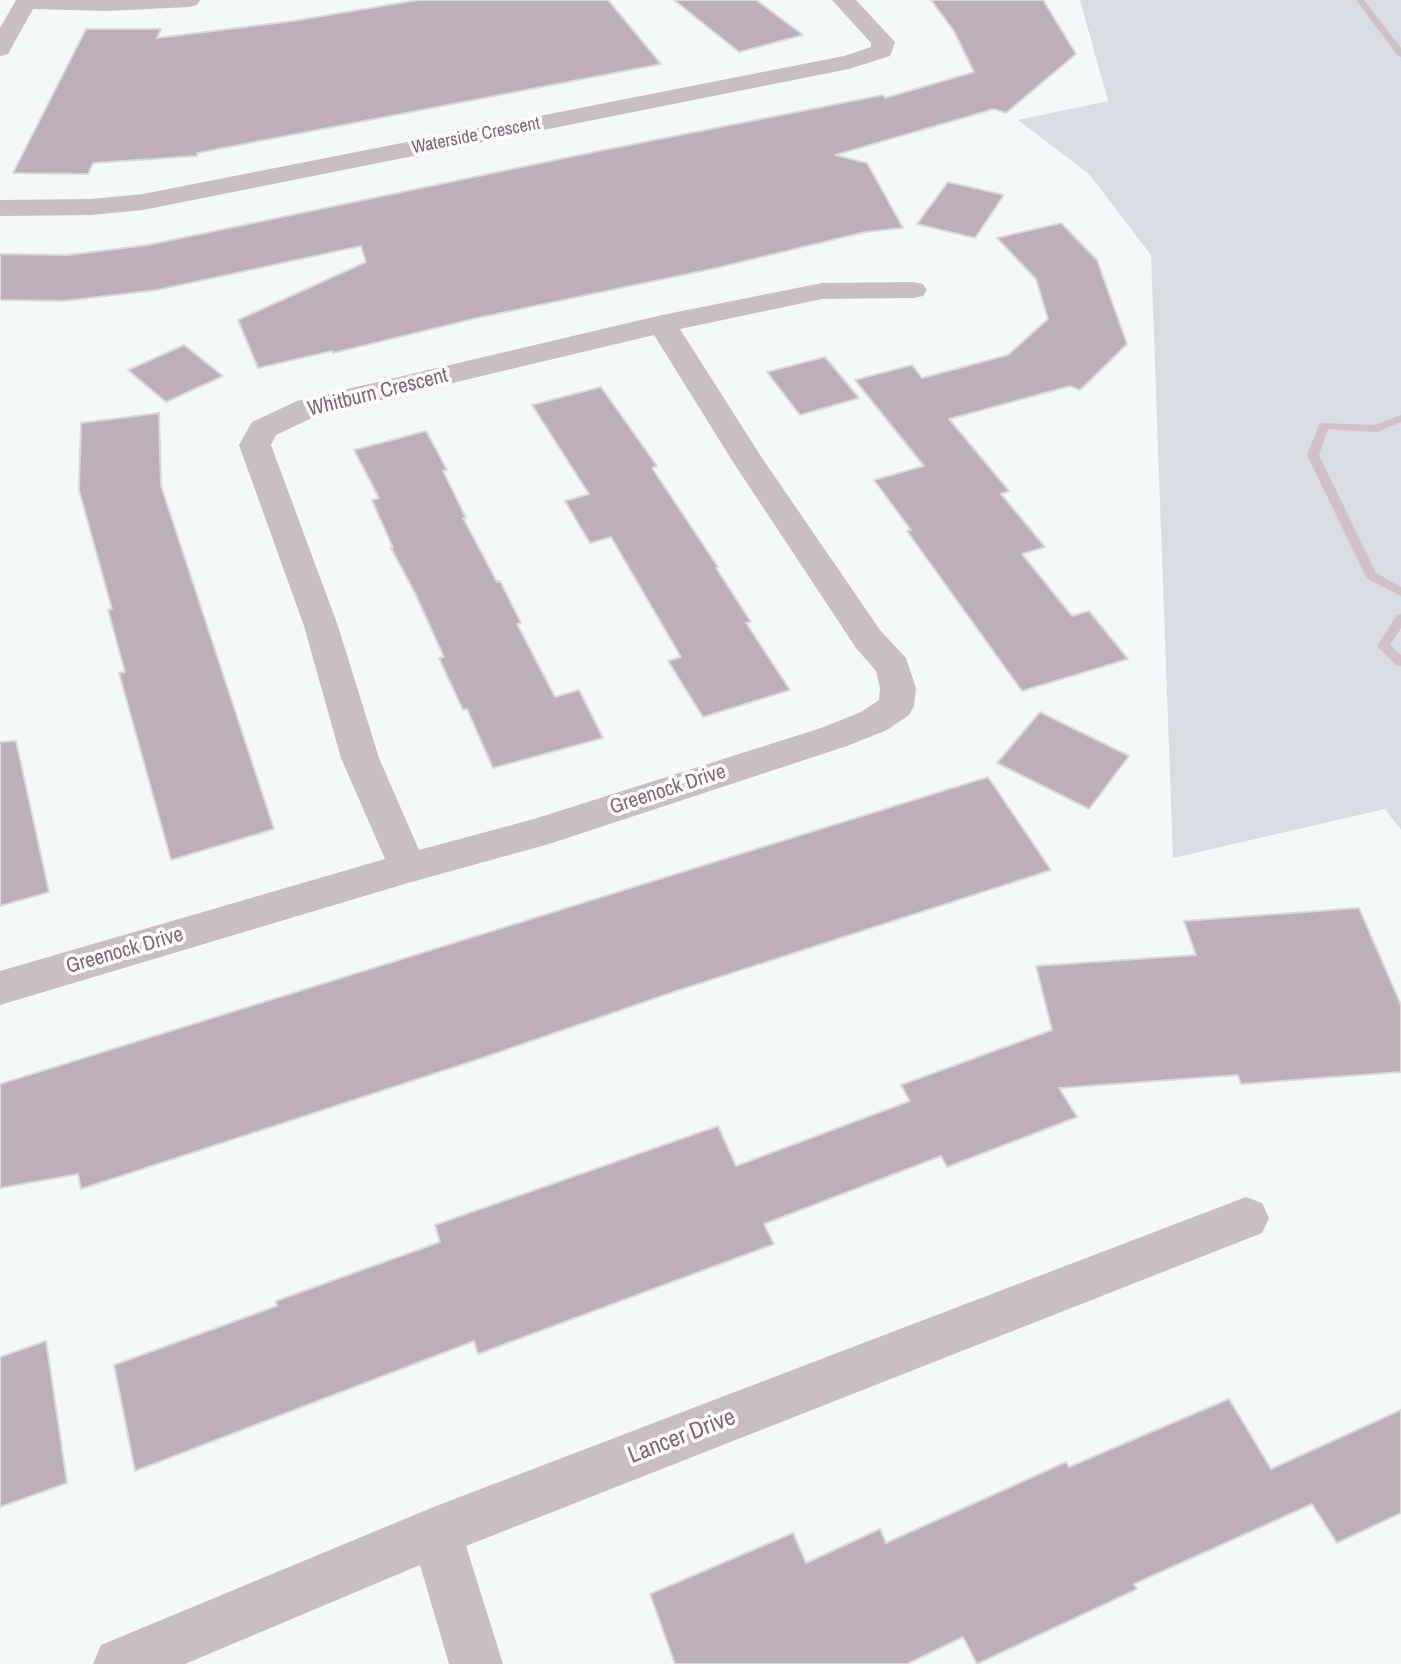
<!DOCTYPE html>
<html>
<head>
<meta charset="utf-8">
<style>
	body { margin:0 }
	canvas { display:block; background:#f5f8f8 }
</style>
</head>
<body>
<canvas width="1401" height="1664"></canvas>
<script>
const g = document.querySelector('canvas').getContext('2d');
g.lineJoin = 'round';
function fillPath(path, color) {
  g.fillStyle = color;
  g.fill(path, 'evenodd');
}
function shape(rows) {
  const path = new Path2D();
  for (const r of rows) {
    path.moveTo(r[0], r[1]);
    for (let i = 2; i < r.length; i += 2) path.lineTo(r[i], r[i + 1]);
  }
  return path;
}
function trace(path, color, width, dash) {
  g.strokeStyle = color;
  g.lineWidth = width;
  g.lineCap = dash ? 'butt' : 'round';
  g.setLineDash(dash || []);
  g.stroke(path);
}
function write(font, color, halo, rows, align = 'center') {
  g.font = font + ' "Archivo Narrow",sans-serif';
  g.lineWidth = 7;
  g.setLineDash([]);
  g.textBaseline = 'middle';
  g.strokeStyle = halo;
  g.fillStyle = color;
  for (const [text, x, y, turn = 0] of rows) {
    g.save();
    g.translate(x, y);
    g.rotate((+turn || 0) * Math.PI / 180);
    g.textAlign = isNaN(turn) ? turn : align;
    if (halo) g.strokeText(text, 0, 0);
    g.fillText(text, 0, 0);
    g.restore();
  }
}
fillPath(shape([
	[1080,0,1401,0,1401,830,1385,809,1173,858,1151,255,1089,174,1018,120,1108,101]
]), '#d9dce3');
fillPath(shape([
	[1356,0,1364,0,1401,48,1401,57,1398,56,1356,0],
	[1401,415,1401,422,1377,432,1328,429,1319,455,1376,573,1401,587,1401,596,1367,579,1307,455,1320,423,1375,425,1401,415],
	[1401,614,1401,628,1390,645,1401,655,1401,666,1396,665,1377,646,1397,615,1401,614]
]), '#d1c0cc');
const building = shape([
	[418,0,608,0,661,64,197,153,197,156,93,163,88,174,13,173,86,29,161,29,157,38,293,21,418,0],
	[674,0,756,0,803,35,739,52,674,0],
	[931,0,1043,0,1076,54,1006,113,994,109,835,155,867,163,903,228,865,232,716,268,477,318,333,353,332,351,258,368,238,320,366,262,361,246,157,290,63,301,0,300,0,254,68,255,148,245,594,152,883,95,885,98,974,72,954,31,931,0],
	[948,182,1004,195,975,238,917,224,948,182],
	[1061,223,1097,260,1127,344,1080,390,1070,386,949,419,1009,491,1001,494,1045,547,1022,554,1072,616,1089,611,1128,659,1022,691,907,531,911,530,874,480,924,466,855,380,912,365,922,378,1008,355,1048,319,1036,279,997,238,1061,223],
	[184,345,223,376,166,402,128,370,184,345],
	[825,357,859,398,800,415,767,372,825,357],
	[601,387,657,466,652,468,718,567,716,568,751,622,746,623,790,690,703,717,668,661,681,657,611,537,590,543,565,501,589,494,532,405,601,387],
	[159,413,161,486,274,829,171,860,119,673,125,672,108,610,112,609,79,490,81,423,159,413],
	[426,431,447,470,443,471,466,518,463,518,497,582,500,581,521,623,517,624,555,697,579,690,603,738,493,768,467,709,463,710,439,658,444,657,415,593,391,548,393,548,372,500,379,498,354,450,426,431],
	[1040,712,1129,756,1089,809,997,763,1040,712],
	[16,741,49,892,0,906,0,742,16,741],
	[988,777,1051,870,673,992,482,1058,81,1189,78,1174,0,1188,0,1084,988,777],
	[1359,908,1401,1005,1401,1072,1241,1084,1238,1075,1059,1088,1077,1117,947,1167,941,1156,764,1224,774,1244,478,1354,474,1341,135,1471,114,1365,277,1306,276,1301,440,1242,435,1225,718,1126,736,1166,910,1101,901,1085,1052,1030,1036,966,1196,955,1184,921,1359,908],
	[46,1341,67,1483,0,1507,0,1357,46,1341],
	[1229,1399,1271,1469,1401,1410,1401,1513,1337,1543,1312,1504,1134,1584,1137,1589,977,1664,963,1637,907,1664,675,1664,650,1594,793,1533,806,1563,880,1529,886,1543,1066,1462,1069,1467,1229,1399]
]);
fillPath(building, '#bdaeb7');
trace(building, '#d8dada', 2);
fillPath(shape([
	[16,0,200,0,197,5,189,7,107,11,33,9,8,54,0,56,0,28,16,0],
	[832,0,856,0,895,42,890,56,849,69,143,210,91,215,0,216,0,200,91,199,143,194,844,56,871,47,871,43,832,0],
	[913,282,923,284,927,290,923,296,913,298,822,299,680,329,762,458,880,630,906,658,916,688,914,706,909,715,887,730,847,746,549,844,408,883,0,1005,0,971,385,859,341,758,304,626,239,445,252,422,297,401,662,315,822,283,913,282],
	[654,335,733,462,856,648,876,671,880,688,879,700,861,712,821,728,534,819,419,850,379,758,338,626,271,445,276,435,318,415,654,335],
	[1246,1197,1262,1203,1269,1218,1262,1233,466,1546,503,1664,449,1664,420,1565,185,1664,93,1664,101,1645,436,1506,1246,1197]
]), '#c8bec4');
write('18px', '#896578', '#fff', [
	["Waterside Crescent",476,136,-11]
]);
write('21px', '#896578', '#fff', [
	["Whitburn Crescent",378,393,-14],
	["Greenock Drive",668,790,-18],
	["Greenock Drive",125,951,-16]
]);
write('24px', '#896578', '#fff', [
	["Lancer Drive",682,1437,-21]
]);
</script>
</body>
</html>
